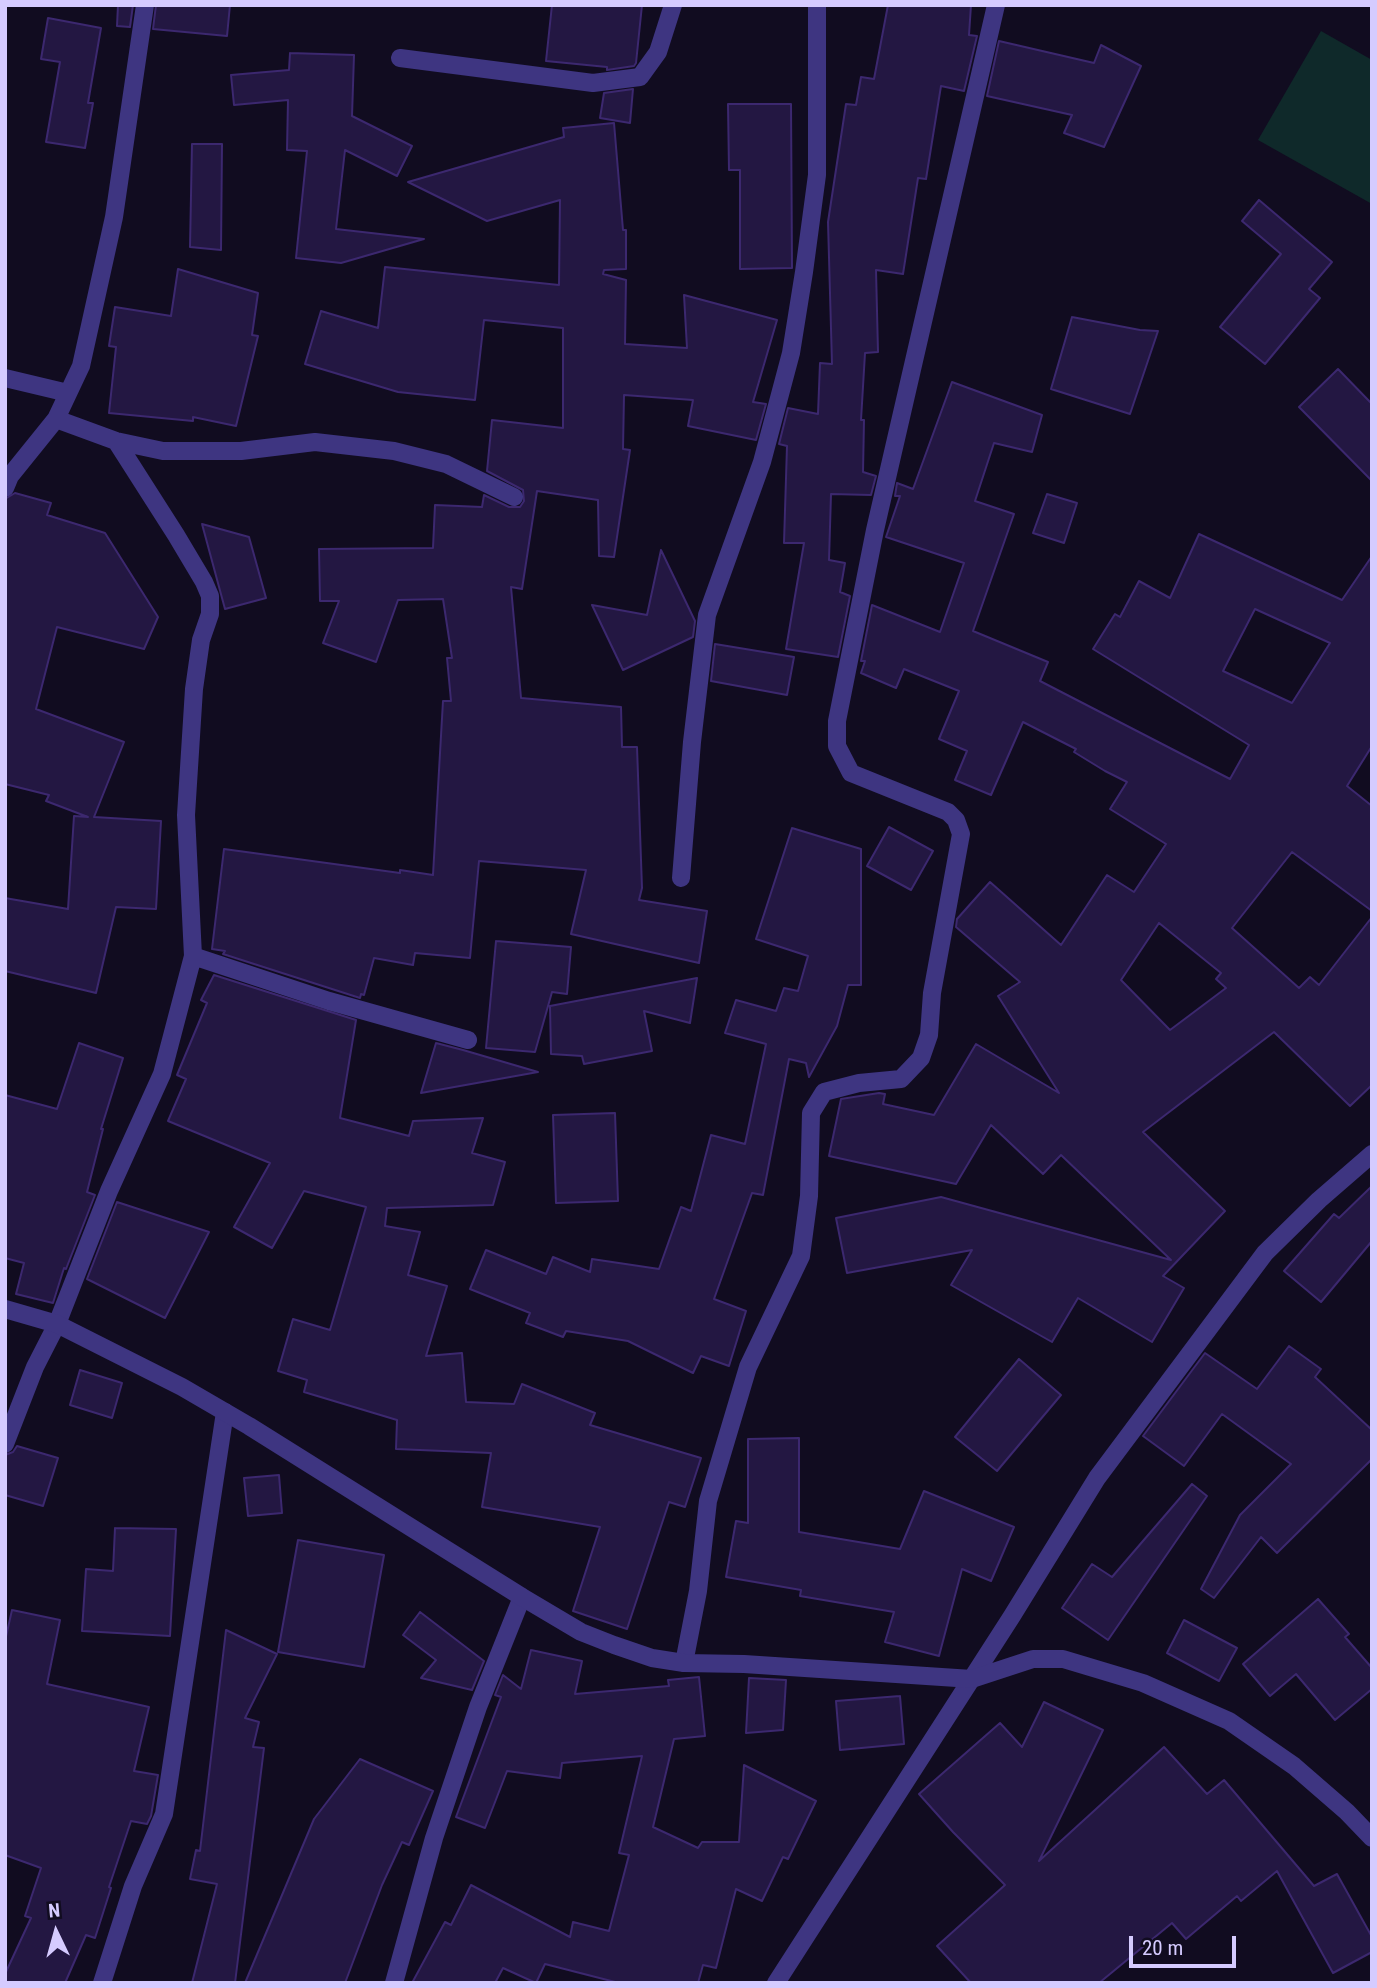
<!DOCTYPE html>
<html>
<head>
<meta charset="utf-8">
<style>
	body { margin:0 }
	#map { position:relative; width:1377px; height:1988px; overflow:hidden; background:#110c20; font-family:"Roboto Condensed",sans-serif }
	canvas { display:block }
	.frame { position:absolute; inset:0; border:7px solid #d5cbff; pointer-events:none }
	.north { position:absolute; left:21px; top:1897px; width:70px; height:70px; -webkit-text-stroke:5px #110c20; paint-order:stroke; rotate:355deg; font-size:19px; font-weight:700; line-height:28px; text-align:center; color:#d5cbff }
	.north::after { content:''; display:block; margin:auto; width:24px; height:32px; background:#d5cbff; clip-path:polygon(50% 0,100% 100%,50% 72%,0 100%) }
	.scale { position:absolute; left:1129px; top:1936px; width:107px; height:32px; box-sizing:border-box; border:4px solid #d5cbff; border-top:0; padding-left:9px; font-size:21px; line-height:24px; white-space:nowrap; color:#d5cbff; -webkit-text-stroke:5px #110c20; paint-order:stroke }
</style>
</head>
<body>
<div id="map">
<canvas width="1377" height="1988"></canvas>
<div class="frame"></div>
<div class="north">N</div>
<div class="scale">20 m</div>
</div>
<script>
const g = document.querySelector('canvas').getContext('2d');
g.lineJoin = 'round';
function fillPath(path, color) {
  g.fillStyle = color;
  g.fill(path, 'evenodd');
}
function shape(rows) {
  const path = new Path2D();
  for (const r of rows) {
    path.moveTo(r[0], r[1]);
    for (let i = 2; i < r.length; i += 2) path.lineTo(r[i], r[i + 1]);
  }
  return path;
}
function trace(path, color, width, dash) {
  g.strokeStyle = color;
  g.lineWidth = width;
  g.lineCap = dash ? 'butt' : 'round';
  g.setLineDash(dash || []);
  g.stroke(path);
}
fillPath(shape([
	[1321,31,1372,60,1372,204,1258,140]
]), '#0f292a');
const building = shape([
	[118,5,133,5,130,27,117,26,118,5],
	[156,5,230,5,227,36,153,29,156,5],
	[552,5,642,5,636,63,634,66,607,70,607,67,546,61,552,5],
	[888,5,971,5,969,35,977,36,964,91,941,86,926,179,918,178,903,274,876,270,878,352,865,353,861,420,864,420,863,472,876,476,871,495,831,494,829,560,845,563,840,592,850,596,838,657,786,649,804,543,784,543,787,446,779,444,788,408,818,414,820,363,832,364,828,222,846,104,856,105,861,77,874,79,888,5],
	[48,18,101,28,88,103,93,103,85,148,46,142,60,62,41,59,48,18],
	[999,41,1094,63,1101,45,1141,66,1104,147,1064,133,1072,115,987,96,999,41],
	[290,53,354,55,352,116,412,146,397,176,345,150,336,229,424,239,341,263,296,258,307,151,287,150,288,100,234,105,231,75,289,70,290,53],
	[633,89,630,123,600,118,604,93,633,89],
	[728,104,791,104,792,268,740,269,740,170,729,170,728,104],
	[614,123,623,230,626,230,626,269,604,270,603,274,626,280,625,344,687,348,684,295,777,320,753,402,766,404,756,440,688,426,693,400,624,395,623,449,630,450,614,557,599,556,598,500,537,491,522,589,511,587,521,698,621,707,622,747,637,747,642,888,639,900,707,911,699,963,571,934,586,870,479,861,470,958,415,953,413,965,374,958,364,995,361,994,360,998,223,954,225,951,212,949,224,849,400,873,400,870,433,875,443,701,451,701,447,658,452,658,443,599,398,600,376,662,323,643,339,601,320,601,319,549,433,548,435,505,482,507,484,495,509,507,520,507,524,501,523,490,487,471,492,420,563,428,563,328,484,320,475,400,398,392,305,364,321,311,378,328,385,267,559,285,560,200,487,221,408,182,564,137,563,128,614,123],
	[192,144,222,144,221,250,190,247,192,144],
	[1259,200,1332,262,1309,289,1320,298,1265,364,1220,327,1281,254,1242,221,1259,200],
	[178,269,258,293,252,335,258,336,236,426,193,417,193,421,109,413,116,347,109,346,115,307,171,316,178,269],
	[1072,317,1140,330,1158,331,1130,414,1051,389,1072,317],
	[1338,369,1372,404,1372,481,1299,407,1338,369],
	[952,382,1042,415,1032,452,994,443,975,501,1014,514,973,631,1048,662,1040,681,1230,779,1249,745,1093,649,1115,614,1120,617,1139,581,1170,598,1199,534,1342,600,1372,556,1372,746,1347,786,1372,806,1372,911,1292,852,1232,928,1299,988,1310,977,1319,985,1372,917,1372,1085,1350,1106,1274,1032,1143,1132,1225,1211,1163,1276,1184,1288,1152,1342,1078,1298,1052,1342,951,1285,972,1250,847,1273,836,1218,941,1197,1171,1260,1061,1155,1043,1174,991,1125,956,1184,829,1156,841,1099,879,1093,885,1094,883,1104,934,1115,976,1044,1059,1093,998,996,1020,982,956,927,957,919,990,882,1061,945,1107,875,1134,892,1166,844,1110,809,1127,782,1105,771,1074,752,1076,749,1023,722,991,795,955,780,967,751,939,739,959,691,904,669,896,688,861,673,865,661,861,661,872,605,940,632,964,563,886,537,900,496,895,496,897,483,913,489,952,382],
	[1255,609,1330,643,1292,703,1223,671,1255,609],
	[1159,923,1221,973,1216,979,1226,988,1170,1030,1121,980,1159,923],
	[15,493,51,503,47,515,105,533,158,617,144,649,57,627,36,709,124,742,94,817,161,821,156,909,116,907,96,993,5,971,5,898,68,909,74,816,88,817,46,801,49,795,5,784,5,499,15,493],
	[1047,494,1077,503,1064,543,1033,533,1047,494],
	[202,524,249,537,266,598,225,609,202,524],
	[661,550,695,621,693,637,623,670,592,605,647,615,661,550],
	[715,644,794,657,787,695,711,681,715,644],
	[889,827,933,851,911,890,867,866,889,827],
	[792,828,861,849,861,985,848,985,837,1026,809,1077,806,1063,789,1059,763,1195,752,1193,714,1299,746,1311,729,1366,701,1356,693,1373,628,1341,566,1331,563,1337,526,1323,530,1313,470,1289,486,1250,546,1274,553,1257,590,1272,592,1259,659,1269,681,1207,691,1211,711,1135,745,1144,766,1044,725,1033,736,1000,776,1011,784,988,798,991,808,956,756,939,792,828],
	[496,941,571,947,567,994,552,992,535,1052,486,1048,496,941],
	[214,975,356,1020,340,1118,409,1136,413,1121,483,1118,472,1153,505,1162,493,1205,387,1208,385,1226,420,1232,408,1275,447,1286,426,1356,462,1353,466,1402,514,1404,522,1384,595,1413,590,1425,701,1458,685,1507,669,1502,627,1629,573,1611,600,1527,482,1507,491,1453,396,1449,397,1420,304,1392,307,1380,278,1371,293,1319,330,1330,366,1207,304,1191,272,1248,234,1227,270,1163,168,1121,186,1079,177,1075,207,1003,201,1000,214,975],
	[697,978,690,1023,644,1011,652,1051,584,1064,582,1056,551,1054,550,1006,697,978],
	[79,1043,123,1058,101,1129,103,1129,87,1192,95,1195,66,1269,64,1268,53,1303,16,1294,24,1263,5,1258,5,1095,57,1109,79,1043],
	[436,1043,463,1050,538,1072,421,1093,436,1043],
	[615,1113,618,1201,556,1203,553,1115,615,1113],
	[1372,1186,1372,1241,1321,1302,1284,1271,1334,1214,1339,1218,1372,1186],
	[117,1202,209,1232,165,1318,87,1279,117,1202],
	[1289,1346,1321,1369,1315,1377,1372,1430,1372,1459,1277,1553,1261,1537,1214,1598,1201,1589,1240,1515,1291,1464,1222,1414,1184,1466,1143,1436,1205,1353,1257,1389,1289,1346],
	[1019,1359,1061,1395,997,1471,955,1437,1019,1359],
	[80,1370,122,1383,112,1418,70,1405,80,1370],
	[799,1438,799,1532,900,1549,924,1491,1014,1527,991,1581,962,1569,939,1656,885,1642,894,1612,800,1596,801,1590,726,1577,736,1521,748,1523,748,1439,799,1438],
	[17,1446,58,1458,43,1506,5,1495,5,1455,13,1452,17,1446],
	[279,1475,282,1513,248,1516,244,1478,279,1475],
	[1192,1484,1207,1496,1108,1640,1062,1608,1092,1564,1112,1577,1192,1484],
	[115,1528,176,1529,170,1636,82,1631,86,1569,113,1571,115,1528],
	[298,1540,384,1555,364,1667,278,1652,298,1540],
	[1318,1599,1349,1634,1345,1637,1372,1668,1372,1689,1335,1720,1296,1674,1270,1696,1243,1664,1318,1599],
	[12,1610,60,1620,47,1684,149,1707,134,1771,158,1775,151,1816,147,1824,131,1821,109,1887,111,1888,95,1938,86,1935,65,1983,5,1983,5,1974,31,1918,25,1916,41,1868,5,1855,5,1641,12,1610],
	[420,1612,484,1661,472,1690,421,1678,436,1660,403,1635,420,1612],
	[1184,1620,1237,1648,1219,1681,1167,1653,1184,1620],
	[226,1630,277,1654,245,1718,259,1722,253,1747,264,1748,235,1983,192,1983,217,1884,190,1879,196,1850,200,1851,226,1630],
	[531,1650,582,1661,575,1694,669,1686,668,1680,699,1677,705,1736,674,1739,653,1827,698,1848,702,1842,739,1842,744,1765,816,1801,788,1859,783,1857,762,1901,736,1889,716,1968,703,1965,698,1983,619,1983,545,1964,536,1983,503,1968,495,1983,412,1983,445,1922,451,1925,471,1885,570,1937,573,1922,609,1931,629,1855,619,1853,642,1756,562,1763,560,1778,507,1771,485,1828,456,1817,501,1697,495,1695,503,1675,521,1689,531,1650],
	[749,1678,786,1680,783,1730,746,1733,749,1678],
	[900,1696,904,1744,840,1750,836,1701,900,1696],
	[1044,1702,1103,1730,1039,1861,1164,1747,1207,1794,1224,1780,1314,1886,1337,1874,1372,1937,1372,1952,1333,1973,1277,1871,1241,1901,1237,1896,1186,1939,1172,1923,1099,1983,971,1983,937,1946,1005,1885,953,1832,919,1794,1000,1723,1022,1747,1044,1702],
	[360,1759,433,1791,409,1845,402,1842,382,1885,345,1983,245,1983,314,1819,360,1759]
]);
fillPath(building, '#231742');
trace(building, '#3c286f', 2);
trace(shape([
	[400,58,593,83,640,77,658,52,673,5],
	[5,378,68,393],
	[56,419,116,441,163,451,241,451,315,442,394,451,446,464,514,497],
	[5,488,10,476,56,419,81,366,114,217,145,5],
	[681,878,692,742,707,615,762,462,791,353,804,272,817,175,817,5],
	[193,956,329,1001,468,1040],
	[5,1444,35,1367,57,1324,109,1191,162,1074,193,956,186,815,194,689,201,640,210,614,210,596,204,582,176,535,116,441],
	[684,1663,698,1591,708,1501,748,1367,801,1256,809,1196,811,1113,824,1092,859,1083,901,1079,921,1058,929,1035,932,993,961,834,956,820,948,812,851,773,837,746,837,721,875,530,996,5],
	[102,1983,133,1886,164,1814,225,1412],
	[394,1983,434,1838,478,1707,522,1597],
	[776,1983,1012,1616,1097,1478,1265,1253,1319,1200,1372,1154]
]), '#3e3581', 18);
trace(shape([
	[5,1309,57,1324,182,1387,249,1426,522,1597,581,1632,614,1645,652,1658,684,1663,744,1664,972,1679,1033,1659,1063,1659,1143,1683,1229,1721,1294,1766,1347,1812,1372,1838]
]), '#3e3581', 18);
</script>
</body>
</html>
